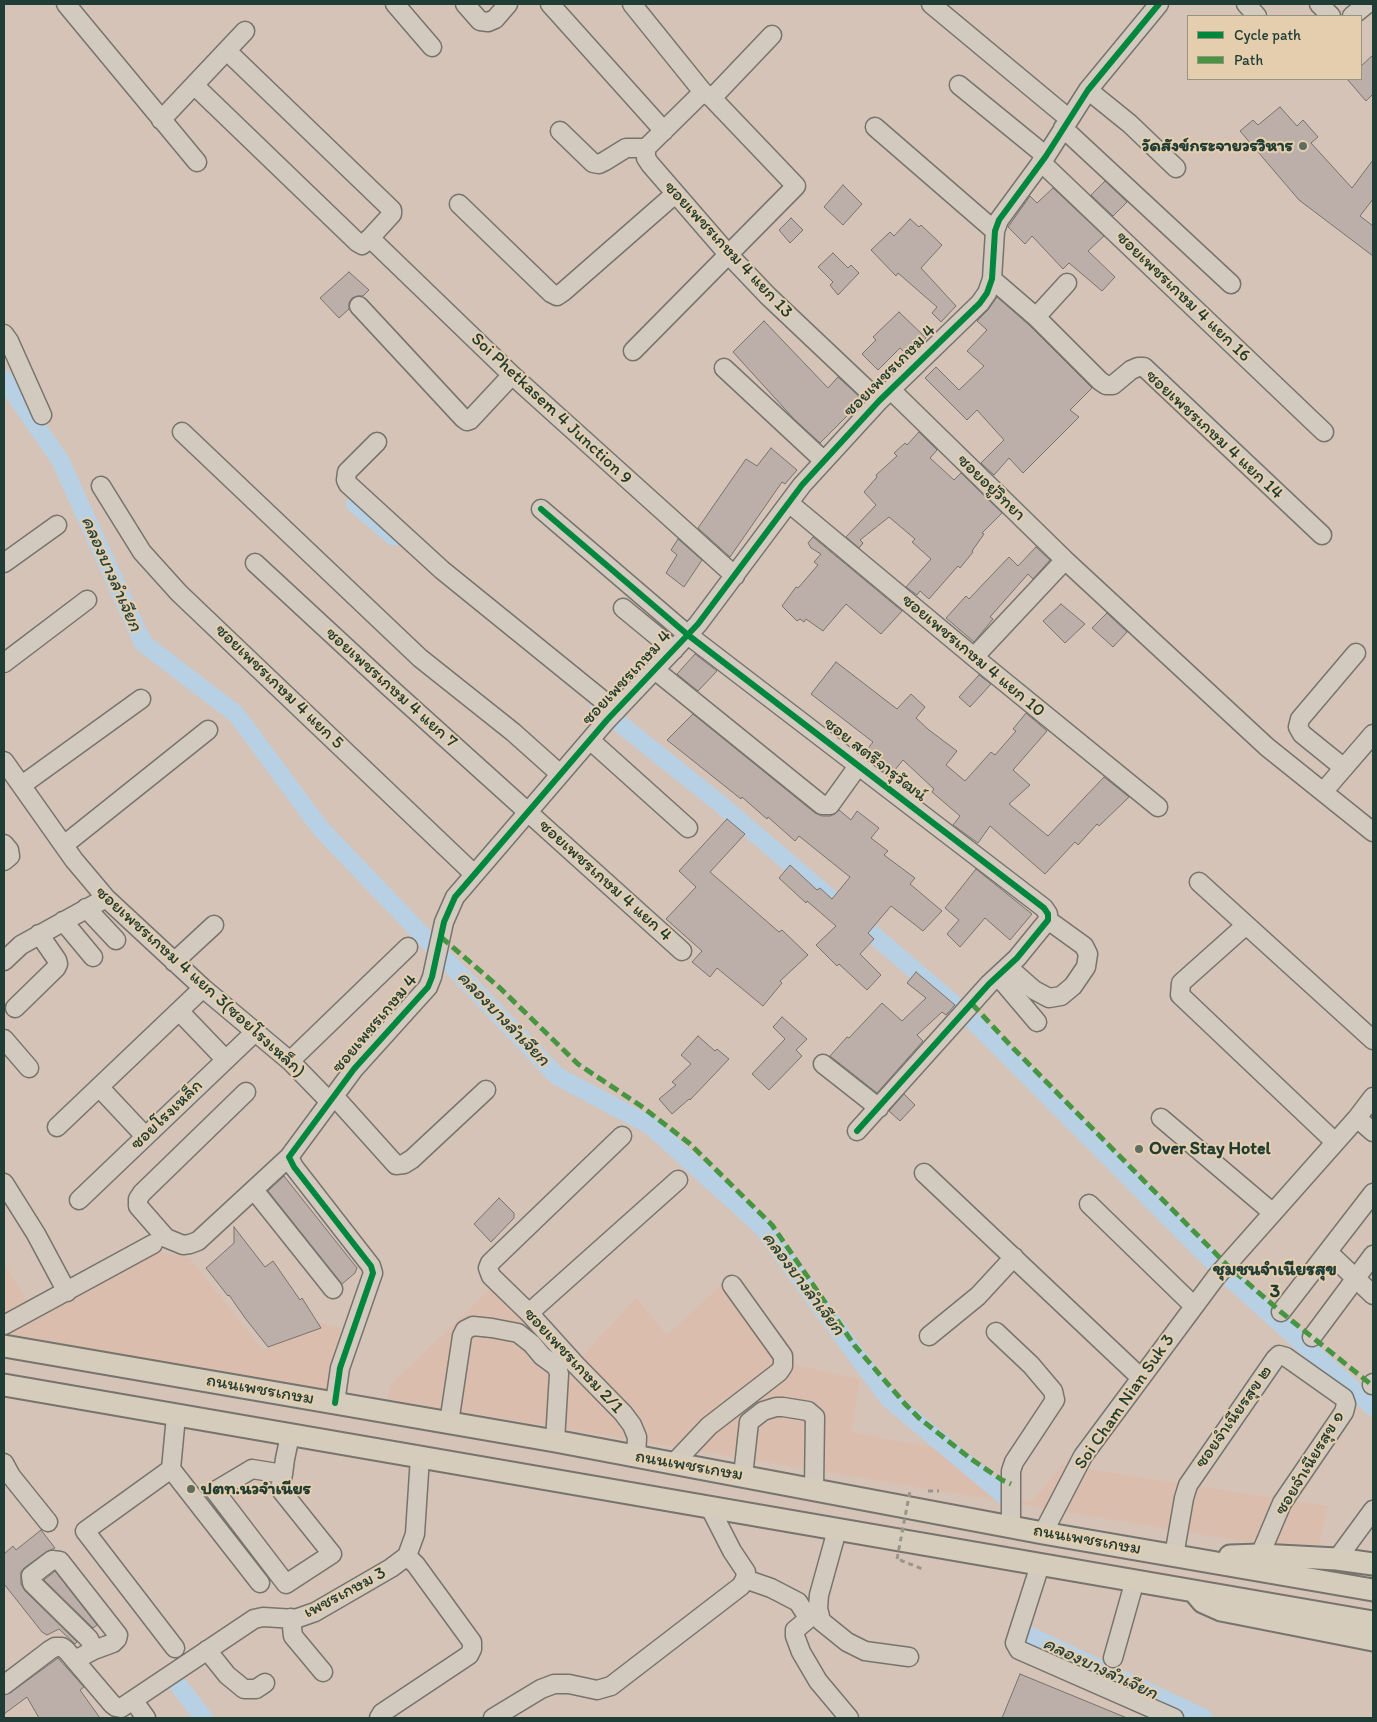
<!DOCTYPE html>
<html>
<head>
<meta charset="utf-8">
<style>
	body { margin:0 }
	#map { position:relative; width:1377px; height:1722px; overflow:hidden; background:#d5c3b7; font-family:Itim,sans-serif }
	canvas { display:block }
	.frame { position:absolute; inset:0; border:5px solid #1f3d34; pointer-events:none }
	.legend { position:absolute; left:1187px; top:15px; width:175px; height:65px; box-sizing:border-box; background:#e5ceae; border:1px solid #96947d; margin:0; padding:6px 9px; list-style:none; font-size:15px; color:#1f3d34 }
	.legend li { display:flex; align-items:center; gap:10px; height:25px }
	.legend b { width:25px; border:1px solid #96947d }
</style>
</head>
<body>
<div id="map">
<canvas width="1377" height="1722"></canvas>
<div class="frame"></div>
<ul class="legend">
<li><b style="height:6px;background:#00873e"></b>Cycle path</li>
<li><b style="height:6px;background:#479441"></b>Path</li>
</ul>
</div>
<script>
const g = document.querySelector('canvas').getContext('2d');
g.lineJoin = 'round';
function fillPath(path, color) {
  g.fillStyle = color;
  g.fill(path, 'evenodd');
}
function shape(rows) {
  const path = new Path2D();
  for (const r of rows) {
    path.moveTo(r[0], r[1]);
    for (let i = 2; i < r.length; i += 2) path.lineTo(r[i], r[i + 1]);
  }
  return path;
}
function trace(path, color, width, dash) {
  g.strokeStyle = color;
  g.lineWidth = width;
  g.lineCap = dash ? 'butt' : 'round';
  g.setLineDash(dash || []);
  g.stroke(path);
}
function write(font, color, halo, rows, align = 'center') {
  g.font = font + ' Itim,"Playpen Sans Thai",sans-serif';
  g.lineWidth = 4;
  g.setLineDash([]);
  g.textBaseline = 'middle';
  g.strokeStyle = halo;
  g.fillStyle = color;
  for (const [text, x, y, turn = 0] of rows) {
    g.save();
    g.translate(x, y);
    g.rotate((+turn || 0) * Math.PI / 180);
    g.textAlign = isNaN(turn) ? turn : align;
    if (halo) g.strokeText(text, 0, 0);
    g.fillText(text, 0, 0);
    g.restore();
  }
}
fillPath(shape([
	[153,1251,189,1258,264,1351,304,1319,341,1328,328,1393,4,1333,4,1261,33,1313],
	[732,1275,797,1365,860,1379,851,1432,941,1449,993,1495,1032,1502,1062,1465,1328,1506,1317,1554,387,1399,392,1383,491,1288,571,1368,636,1298,667,1335]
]), '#dbbdae');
trace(shape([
	[4,379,60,460,143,643,236,714,321,829,557,1076,651,1126,761,1226,888,1398,1007,1498],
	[355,504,394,537],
	[599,707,718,802,966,1014,1221,1270,1373,1407],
	[1024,1633,1204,1718],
	[179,1686,204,1718]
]), '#b8d0e3', 18);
const building = shape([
	[1373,55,1373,94,1366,101,1347,79,1361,79,1361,66,1373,55],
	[1280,107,1297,126,1303,120,1318,137,1311,143,1352,188,1373,160,1373,199,1360,216,1373,226,1373,256,1299,200,1240,131,1253,120,1258,125,1280,107],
	[1105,181,1127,202,1113,216,1091,195,1105,181],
	[843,185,862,204,843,225,824,207,843,185],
	[1053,188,1104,236,1088,251,1115,277,1102,291,1069,263,1063,269,1032,236,1025,244,1008,227,1030,196,1037,203,1053,188],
	[791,218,803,230,790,243,779,230,791,218],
	[910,219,919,227,921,225,942,245,921,268,956,306,941,322,932,313,937,307,898,273,896,276,871,250,890,232,894,236,910,219],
	[833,253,848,268,851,265,859,273,838,295,830,285,833,282,818,267,833,253],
	[349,272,369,290,363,296,357,296,352,298,349,303,349,309,339,318,320,298,349,272],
	[997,297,1029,325,1092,388,1070,410,1079,417,1023,473,1009,458,994,475,981,463,1004,440,977,410,967,420,925,378,936,367,959,390,984,366,967,351,987,330,977,321,988,310,997,297],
	[899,312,926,338,908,356,900,348,878,370,862,354,876,340,873,337,899,312],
	[764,321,828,388,838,377,863,400,820,443,794,419,733,352,764,321],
	[919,432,937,450,930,458,954,480,961,473,1002,513,982,533,984,534,972,551,973,552,960,568,958,566,929,599,920,591,917,595,906,587,931,559,912,542,915,539,889,517,860,540,863,543,859,548,846,537,876,505,864,492,877,477,876,475,897,456,894,453,905,443,907,445,919,432],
	[771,448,797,470,785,484,782,482,730,557,698,528,746,459,757,466,771,448],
	[813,537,902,611,881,634,846,604,823,631,806,619,804,622,800,619,797,621,782,606,796,587,798,588,818,565,814,562,821,554,811,548,808,543,813,537],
	[678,539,702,560,684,587,666,573,677,555,671,550,678,539],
	[1036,547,1050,560,1033,579,1028,574,990,617,993,619,974,642,946,618,966,596,969,599,1009,557,1018,566,1036,547],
	[1061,604,1085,624,1065,643,1043,621,1061,604],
	[1107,613,1127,632,1113,647,1092,628,1107,613],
	[695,654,717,671,698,691,677,674,695,654],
	[836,662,897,709,911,694,925,707,916,718,929,730,957,751,946,765,965,781,991,752,995,755,1016,731,1013,729,1026,713,1047,731,1013,770,1030,785,1009,804,1048,836,1104,777,1129,797,1099,826,1097,824,1078,845,1075,842,1045,874,990,826,978,843,953,825,960,816,932,792,934,789,903,760,890,776,863,755,873,742,811,694,836,662],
	[979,675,991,684,970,707,959,697,979,675],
	[693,714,815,813,822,816,830,816,835,814,839,810,851,820,857,811,879,828,871,838,888,851,884,855,915,878,910,884,942,911,923,931,891,906,868,933,874,939,860,954,881,975,867,990,839,964,837,966,816,945,836,926,807,901,806,903,779,878,790,865,817,890,820,888,832,899,850,877,799,836,795,841,768,817,767,819,742,797,741,799,667,740,693,714],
	[727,819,745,834,710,872,779,932,782,930,808,955,780,981,782,983,763,1006,717,968,710,977,692,962,702,951,666,919,696,887,679,871,727,819],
	[976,869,1032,914,1010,940,985,918,960,947,947,934,959,920,945,908,976,869],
	[916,972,955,1005,946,1015,942,1012,917,1035,923,1041,877,1093,830,1056,847,1037,849,1038,882,1003,902,1021,926,998,907,983,916,972],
	[782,1017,807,1039,796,1050,802,1056,769,1090,752,1074,785,1039,773,1027,782,1017],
	[698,1036,715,1051,717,1049,729,1059,690,1100,689,1099,672,1114,659,1099,676,1085,672,1082,691,1064,681,1055,698,1036],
	[904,1094,915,1105,900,1121,889,1111,904,1094],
	[284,1176,357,1268,355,1273,342,1284,268,1191,284,1176],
	[499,1198,514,1213,514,1218,491,1242,474,1224,499,1198],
	[234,1227,265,1267,273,1261,300,1300,302,1298,321,1328,268,1347,245,1318,229,1295,228,1296,206,1268,234,1243,234,1227],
	[41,1530,55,1548,46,1552,24,1568,21,1572,21,1584,25,1591,77,1642,75,1644,59,1629,47,1635,42,1632,4,1584,4,1554,13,1546,16,1550,41,1530],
	[55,1571,97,1625,93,1628,44,1580,55,1571],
	[58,1658,84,1687,80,1690,100,1718,39,1718,27,1697,4,1714,4,1695,10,1693,58,1658],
	[1020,1674,1127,1718,1002,1718,1020,1674]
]);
fillPath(building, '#bcaea8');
trace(building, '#76746d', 1);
const minor = shape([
	[66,4,197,162],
	[395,4,432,47],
	[465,4,480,21,488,22,495,19,508,4],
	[550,4,664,131],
	[632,4,703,92,712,98,796,186,633,351],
	[931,4,1068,118],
	[1246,4,1257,16],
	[1319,4,1331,16],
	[1352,16,1367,4],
	[194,85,357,242,362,245,370,238,392,214,392,210,227,51],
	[959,85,1046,156],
	[1088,90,1130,124,1176,168],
	[703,92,646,148,646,158,650,164,728,254,768,296,879,401],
	[712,98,772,35],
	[161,120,245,31],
	[875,127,995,231],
	[1063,128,1231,284],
	[560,131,593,163,599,164,605,161,626,148,646,148],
	[1041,162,1324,432],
	[459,204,551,293,557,296,563,292,675,194],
	[370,238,512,375,735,576],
	[992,279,1036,317,1100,381,1106,385,1113,385,1131,370,1138,367,1144,367,1322,535],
	[359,306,463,418,467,421,470,420,512,375],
	[1036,317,1067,283],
	[4,334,9,341,42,415],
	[724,368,824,461],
	[891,390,1065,560,1267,747,1373,832],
	[182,432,420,658,513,732,560,774],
	[377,442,347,472,346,480,348,484,442,570,616,711],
	[101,486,142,552,179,593,474,874],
	[789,503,974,657,1158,807],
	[541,509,688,635,1044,908,1048,914,1048,920,1017,958,989,984,857,1131],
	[4,563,57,525],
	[255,563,388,686,682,951],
	[623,608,674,650],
	[974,657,1065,560],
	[4,663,87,600],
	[655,670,822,805,830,805,858,766],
	[590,740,688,828],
	[4,761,74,860,106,898,203,988,290,1061,330,1102],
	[1344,768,1302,734,1298,727,1300,719,1356,653],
	[22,785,141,699],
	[1323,792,1373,734],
	[4,844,9,850,10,856,4,861],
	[64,845,208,730],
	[1199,882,1373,1040],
	[86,908,116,940],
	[63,921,93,957],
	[1246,925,1181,983,1180,995,1335,1142],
	[4,961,21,945,106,898],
	[174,962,214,925],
	[1008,967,1034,990,1049,998,1061,996,1073,986,1086,967,1088,954,1084,946,1048,920],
	[998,976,1037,1022],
	[15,1008,56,968,58,964,57,960,39,934],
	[179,1011,225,1059],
	[4,1039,29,1068],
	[290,1061,408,947],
	[823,1064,879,1108],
	[99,1087,145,1136],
	[246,1092,142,1193,138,1199,138,1206,166,1238,183,1245,190,1244,198,1241,289,1157],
	[334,1096,396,1165,404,1164,412,1159,486,1090],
	[1161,1118,1273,1213],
	[1357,1118,1373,1132],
	[57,1127,203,988],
	[622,1136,490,1263,488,1268,491,1276,529,1313,576,1365,623,1413,632,1425,637,1437,636,1457],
	[924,1173,1141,1378],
	[4,1183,36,1234,67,1292],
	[254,1190,333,1289],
	[79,1200,255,1032],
	[1089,1204,1194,1306],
	[1328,1252,1373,1295],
	[1281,1312,1373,1193],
	[529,1313,678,1180],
	[4,1325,153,1244],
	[996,1332,1031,1365,1053,1391,1055,1400,1014,1462,1011,1471,1011,1527],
	[929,1336,978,1296,1014,1257],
	[1312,1337,1373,1255],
	[1372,1385,1373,1383],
	[335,1403,340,1368,373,1273,371,1266,294,1167,289,1157,354,1069,428,987,432,977,444,922,455,897,607,720,698,624,802,485,879,401,980,303,987,293,992,279,995,231,999,220,1046,156,1088,90,1159,4],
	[176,1416,171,1469,260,1583],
	[449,1423,462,1336,465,1330,473,1326,492,1328,518,1333,532,1344,542,1356,557,1367,559,1374,555,1441],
	[4,1463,11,1476,48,1522],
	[674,1463,709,1426,779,1372,783,1366,783,1356,732,1285],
	[171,1469,85,1531,175,1648],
	[283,1474,252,1469,215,1491,286,1584,332,1554,280,1489,283,1474,285,1459,290,1435],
	[743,1476,749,1422,763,1411,776,1407,783,1407,808,1411,815,1417,814,1489],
	[837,1530,819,1595,818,1608,821,1621,847,1642,865,1651,909,1657],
	[1043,1533,1083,1456,1216,1277,1357,1118,1373,1097],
	[1174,1556,1184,1498,1188,1485,1275,1359,1279,1355,1286,1357,1344,1398,1346,1404,1344,1412,1282,1503,1260,1555],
	[1337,1559,1373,1510],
	[1040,1565,1015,1643,1019,1650,1174,1718],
	[745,1579,771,1588,798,1602,807,1616,807,1620,795,1630,795,1636,801,1652,818,1681,849,1718],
	[291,1618,293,1636,323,1672],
	[207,1650,227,1675,244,1689,256,1689,265,1683],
	[1113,1658,1135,1580],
	[75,1660,94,1650,113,1643,117,1639,118,1635,60,1561,52,1560,31,1576,32,1583,89,1639,94,1650],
	[4,1685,50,1650,55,1647,62,1647,66,1650,112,1704,116,1707,121,1708,254,1619,263,1617,295,1619,315,1612,391,1568,407,1556,415,1534,420,1457],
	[133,1700,146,1718],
	[379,1718,382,1713,469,1655,472,1649,472,1642,416,1565,407,1556],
	[493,1718,541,1689,554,1684,569,1684,597,1690,611,1686,741,1586,745,1579,746,1572,732,1551,710,1508]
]);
const major = shape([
	[4,1346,555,1441,1043,1533,1373,1590],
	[4,1385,1373,1622],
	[1230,1556,1260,1555,1337,1559,1373,1564],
	[1197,1595,1203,1602,1221,1610,1373,1640]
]);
trace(minor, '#76746d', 21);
trace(major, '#76746d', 25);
trace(shape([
	[928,1491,939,1491],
	[900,1560,925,1570]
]), '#99958c', 3, [5, 4]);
trace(minor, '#d3cabf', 18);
trace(major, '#d5ccbb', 21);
trace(shape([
	[897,1559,910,1491]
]), '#99958c', 3, [5, 4]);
trace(shape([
	[441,937,500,988,578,1064,641,1106,689,1143,772,1225,855,1346,906,1405,919,1418,971,1459,1002,1480,1011,1484],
	[972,1004,1013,1048,1227,1265,1281,1312,1373,1386]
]), '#479441', 5, [10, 5]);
trace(shape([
	[541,509,688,635,1044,908,1048,914,1048,920,1017,958,989,984,857,1131],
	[335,1403,340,1368,373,1273,371,1266,294,1167,289,1157,354,1069,428,987,432,977,444,922,455,897,607,720,698,624,802,485,879,401,980,303,987,293,992,279,995,231,999,220,1046,156,1088,90,1159,4]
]), '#00873e', 6);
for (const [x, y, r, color] of [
	[1303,146,5,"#5f6c62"],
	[1139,1149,5,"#5f6c62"],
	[191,1489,5,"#5f6c62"]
]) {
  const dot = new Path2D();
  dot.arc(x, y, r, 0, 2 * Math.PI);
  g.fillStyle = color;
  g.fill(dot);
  trace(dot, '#e5ceae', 2);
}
write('bold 18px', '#1f3d34', '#e5ceae', [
	["วัดสังข์กระจายวรวิหาร",1293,146,"right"],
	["Over Stay Hotel",1149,1149],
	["ปตท.นวจำเนียร",201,1489]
], 'left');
write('18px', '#1f3d34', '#e5ceae', [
	["ซอยเพชรเกษม 4 แยก 13",728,250,47],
	["ซอยเพชรเกษม 4 แยก 16",1183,297,44],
	["ซอยเพชรเกษม 4",890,371,-45],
	["Soi Phetkasem 4 Junction 9",551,409,43],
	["ซอยเพชรเกษม 4 แยก 14",1214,435,43],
	["ซอยอยู่วิทยา",991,488,44],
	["ซอยเพชรเกษม 4 แยก 10",973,656,40],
	["ซอยเพชรเกษม 4",627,678,-47],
	["ซอยเพชรเกษม 4 แยก 5",279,687,44],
	["ซอยเพชรเกษม 4 แยก 7",391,688,42],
	["ซอย สตรีจารุวัฒน์",875,760,38],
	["ซอยเพชรเกษม 4 แยก 4",605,881,42],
	["ซอยเพชรเกษม 4 แยก 3(ซอยโรงเหล็ก)",200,982,42],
	["ซอยเพชรเกษม 4",375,1024,-50],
	["ซอยโรงเหล็ก",167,1115,-44],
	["ซอยเพชรเกษม 2/1",573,1361,47],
	["ถนนเพชรเกษม",260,1390,10],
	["Soi Cham Nian Suk 3",1125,1402,-55],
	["ซอยจำเนียรสุข ๒",1234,1417,-55],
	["ซอยจำเนียรสุข ๑",1310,1463,-59],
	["ถนนเพชรเกษม",689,1466,10],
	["ถนนเพชรเกษม",1087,1540,10],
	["เพชรเกษม 3",345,1593,-28]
]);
write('italic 19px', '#26453e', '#e5ceae', [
	["คลองบางลำเจียก",111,574,66],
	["คลองบางลำเจียก",503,1019,46],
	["คลองบางลำเจียก",803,1284,53],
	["คลองบางลำเจียก",1100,1669,25]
]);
write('bold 19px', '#1f3d34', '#e5ceae', [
	["ชุมชนจำเนียรสุข",1275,1270],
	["3",1275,1292]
]);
</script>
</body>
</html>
